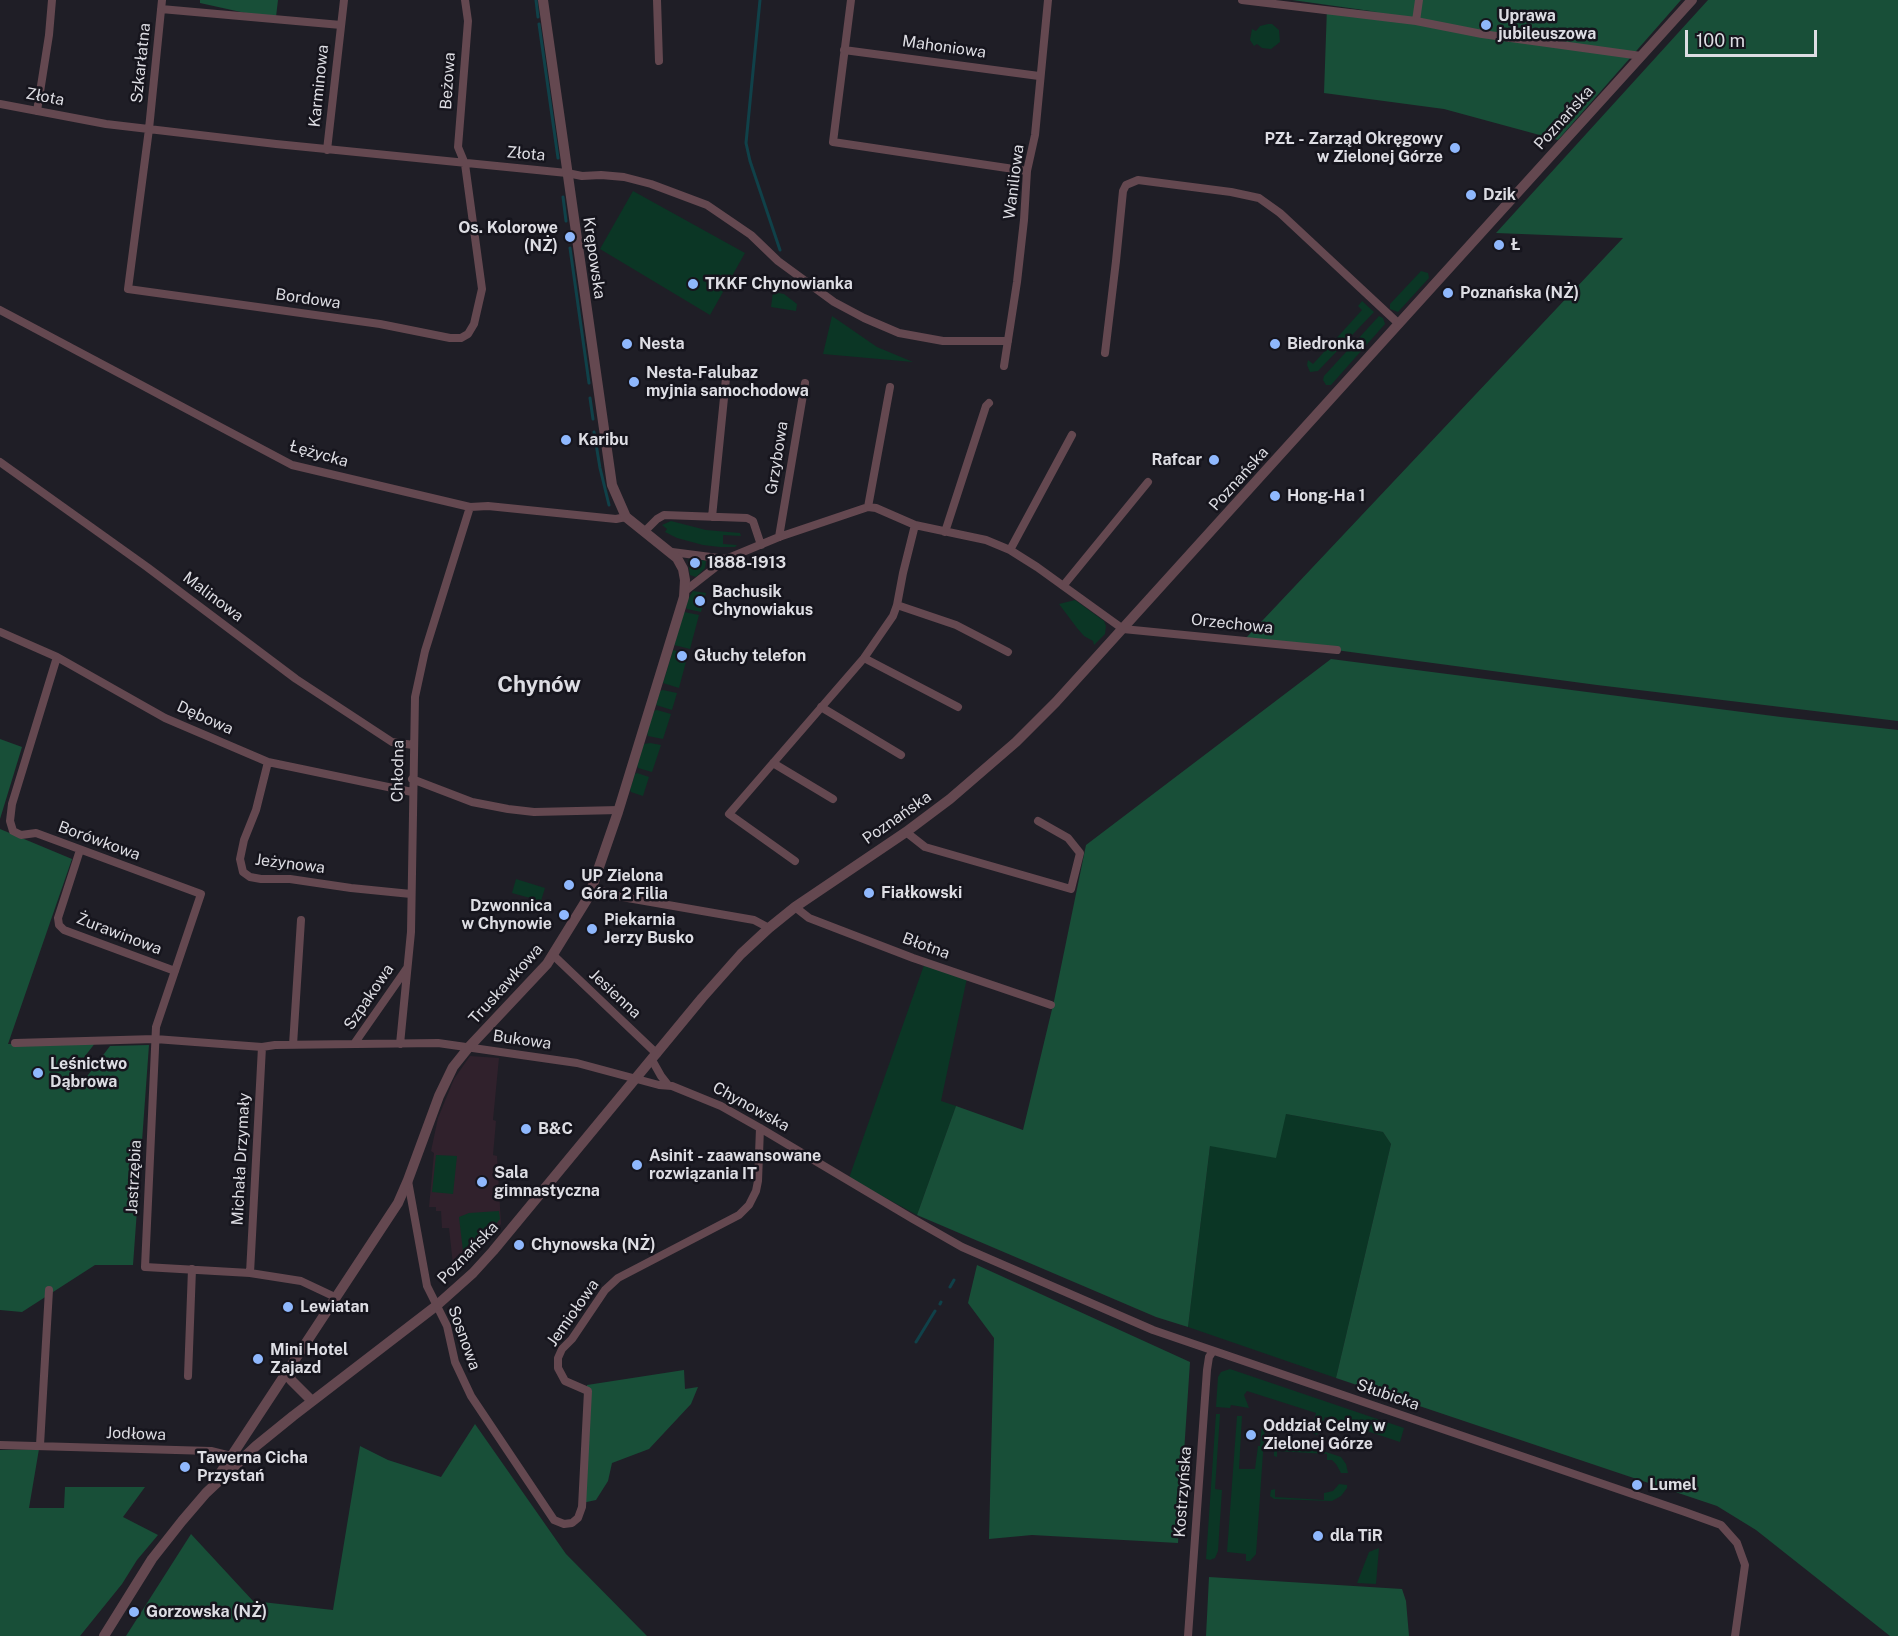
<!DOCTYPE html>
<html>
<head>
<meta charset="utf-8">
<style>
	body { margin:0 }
	#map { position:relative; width:1898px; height:1636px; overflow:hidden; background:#1f1e26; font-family:"Public Sans",sans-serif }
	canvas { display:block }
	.scale { position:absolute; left:1685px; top:30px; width:132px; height:27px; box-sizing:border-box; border:3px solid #dddde3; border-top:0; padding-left:8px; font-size:18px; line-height:21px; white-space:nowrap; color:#dddde3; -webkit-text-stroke:4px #16151d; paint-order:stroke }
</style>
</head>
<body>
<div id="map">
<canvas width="1898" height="1636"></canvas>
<div class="scale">100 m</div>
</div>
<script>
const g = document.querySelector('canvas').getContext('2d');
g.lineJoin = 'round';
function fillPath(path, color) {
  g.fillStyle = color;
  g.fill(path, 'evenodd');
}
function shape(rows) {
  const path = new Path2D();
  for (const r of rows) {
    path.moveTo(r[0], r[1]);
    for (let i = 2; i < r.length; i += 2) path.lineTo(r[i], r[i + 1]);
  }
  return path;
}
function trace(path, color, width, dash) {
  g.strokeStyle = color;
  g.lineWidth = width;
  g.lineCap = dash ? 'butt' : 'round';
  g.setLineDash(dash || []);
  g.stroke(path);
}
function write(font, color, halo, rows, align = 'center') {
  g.font = font + ' "Public Sans",sans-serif';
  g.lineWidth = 5;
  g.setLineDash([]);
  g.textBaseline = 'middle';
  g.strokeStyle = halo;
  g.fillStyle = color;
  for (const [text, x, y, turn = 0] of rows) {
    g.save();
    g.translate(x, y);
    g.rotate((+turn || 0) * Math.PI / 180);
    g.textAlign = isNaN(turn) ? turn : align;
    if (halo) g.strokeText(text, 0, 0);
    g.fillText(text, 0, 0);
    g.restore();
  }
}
fillPath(shape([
	[470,1056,499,1058,493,1120,496,1121,493,1155,497,1156,501,1224,470,1260,464,1260,453,1265,449,1228,442,1228,441,1211,436,1211,436,1207,429,1207,434,1153,431,1151,438,1118,454,1079]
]), '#30212c');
fillPath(shape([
	[1268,24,1272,24,1279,30,1280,42,1271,49,1262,48,1257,44,1254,46,1250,40,1252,29,1256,31,1260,26],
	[633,191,745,253,710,315,600,249],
	[1421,271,1428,273,1429,278,1398,312,1390,309,1390,304],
	[773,292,784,294,797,304,796,311,771,307],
	[1362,301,1374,312,1318,371,1310,372,1307,365,1308,360,1313,364,1362,310,1358,306],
	[832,316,877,347,913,362,823,354],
	[1379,316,1383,318,1385,324,1331,385,1326,385,1323,380,1324,376],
	[671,521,706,530,740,533,741,536,723,535,723,544,737,545,735,547,720,547,703,545,677,538,665,532,667,529,662,525],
	[690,558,706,561,705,568,696,577,690,575,688,560],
	[693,591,706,593,701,612,687,609,686,607,688,599],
	[1075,600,1104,621,1106,626,1105,634,1094,645,1093,641,1084,636,1077,628,1059,604],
	[684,612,699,615,690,649,674,645],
	[673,650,688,654,679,688,663,683],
	[663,690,677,693,672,710,656,705,660,691],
	[657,710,671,714,663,739,648,736,647,732,654,711],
	[650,743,661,745,652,772,638,768,637,764,644,744],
	[637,773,649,777,643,796,631,792,630,789,635,774],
	[516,879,545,888,541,901,512,893],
	[924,965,967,978,941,1101,956,1106,917,1215,849,1178],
	[1286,1114,1383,1132,1391,1144,1336,1378,1188,1327,1210,1146],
	[436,1155,457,1156,453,1194,432,1192],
	[499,1211,500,1219,467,1258,463,1251,459,1217,469,1213],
	[1230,1369,1404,1428,1400,1442,1325,1417,1317,1435,1310,1432,1316,1413,1247,1391,1244,1395,1249,1408,1231,1405,1230,1408,1216,1407,1218,1377,1221,1372],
	[1216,1414,1220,1414,1215,1489,1222,1490,1218,1551,1215,1558,1210,1560,1206,1559],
	[1237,1416,1242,1416,1239,1469,1255,1469,1258,1446,1260,1446,1262,1424,1265,1424,1256,1554,1250,1561,1246,1561,1246,1554,1227,1552],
	[1287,1439,1341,1457,1346,1464,1348,1473,1341,1473,1336,1464,1332,1460,1327,1460,1327,1454,1277,1451,1277,1457,1274,1456,1274,1448,1277,1443],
	[1339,1484,1347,1485,1347,1488,1341,1496,1332,1501,1274,1499,1270,1496,1271,1490,1275,1489,1275,1497,1324,1500,1324,1493,1333,1491],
	[1379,1548,1376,1584,1357,1583,1369,1552]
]), '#0b3625');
fillPath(shape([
	[200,0,278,0,276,17,259,16,200,3],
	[1292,0,1681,0,1558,140,1444,109,1324,93,1327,7,1378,12],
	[1708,0,1898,0,1898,721,1597,685,1246,638,1623,238,1496,233],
	[1331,659,1781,717,1898,730,1898,1636,1890,1636,1756,1530,1717,1506,1336,1378,1391,1144,1383,1132,1286,1114,1276,1158,1210,1146,1188,1327,1156,1317,917,1215,956,1106,1023,1130,1054,1001,1086,845],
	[0,739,22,747,0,819],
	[0,829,72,859,8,1044,96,1042,71,1074,82,1083,110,1046,149,1045,133,1265,95,1265,22,1312,0,1310],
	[977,1265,1190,1362,1178,1543,1032,1535,989,1539,994,1338,968,1303],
	[684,1370,685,1389,698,1387,691,1404,649,1449,612,1463,608,1481,596,1500,582,1503,587,1385],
	[475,1424,566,1554,647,1636,126,1636,191,1534,253,1601,333,1610,360,1446,388,1460,441,1477],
	[39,1449,29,1508,64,1508,65,1487,145,1487,123,1517,158,1535,137,1560,122,1584,80,1636,0,1636,0,1450],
	[1209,1577,1402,1589,1406,1601,1409,1636,1206,1636]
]), '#184f38');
trace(shape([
	[536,0,538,17],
	[760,0,746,143,750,161,780,250],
	[539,24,558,158],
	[563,197,566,221],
	[570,248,589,383],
	[590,398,593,419],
	[594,432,600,468,609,505],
	[950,1287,954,1280],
	[940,1304,941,1302],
	[916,1342,935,1311]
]), '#104149', 3);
trace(shape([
	[162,0,149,129,128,289,380,324,450,338,461,338,468,334,474,324,482,289,465,164,458,147,468,21,465,0],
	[657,0,659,61],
	[851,0,833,142,1027,171],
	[1242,0,1416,21,1482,34,1641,56],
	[161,9,341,25],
	[1416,21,1419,0],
	[844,50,1039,76],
	[0,104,106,124,276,144,567,173,582,176,601,175,624,177,651,184,707,205,751,235,778,261,834,302,864,318,899,333,943,341,1008,341],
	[37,111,49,35,52,0],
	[327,150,344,0],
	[0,310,292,465,470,507,488,506,616,519,626,517],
	[1105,353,1116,261,1123,191,1126,185,1138,180,1231,192,1259,198,1280,213,1399,324],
	[1004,366,1017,282,1024,220,1027,171,1035,135,1048,0],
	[0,462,147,567,296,679,392,742,413,745],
	[868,507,890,387],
	[712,517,726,378],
	[644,532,657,519,664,515,747,518,753,521,761,545],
	[945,532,986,406,989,403],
	[779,537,805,383],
	[1010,550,1072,435],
	[672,552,726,559],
	[1063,586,1148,482],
	[685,591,726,559,779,537,868,507,876,508,915,525,986,540,1010,550,1037,567,1123,629,1337,650],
	[897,605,956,625,1008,652],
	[0,632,57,657,165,718,268,762,412,792],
	[57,657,12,804,10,821,13,831,21,835,36,833,201,894,156,1027,145,1267,250,1273,301,1281,335,1297],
	[864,658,958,707],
	[821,707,901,755],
	[268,762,256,810,244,840,240,859,243,872,250,877,261,879,290,879,351,888,411,894],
	[773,763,833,799],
	[412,779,472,802,508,809,534,812,619,810],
	[906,832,925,847,1071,889,1080,853,1068,838,1038,821],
	[80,850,58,918,59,925,64,930,175,971],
	[795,861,729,814,864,658,893,616,897,605,903,573,915,525],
	[593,888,622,897,754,920,769,928],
	[795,907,809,918,913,958,1051,1005],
	[553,955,657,1054],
	[15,1043,155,1039,262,1047,275,1045,438,1043,577,1063,659,1085,672,1086,721,1106,760,1128,913,1219,962,1247,1153,1330,1685,1512,1721,1525,1737,1543,1745,1565,1735,1636],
	[354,1044,407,968],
	[400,1044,411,932,415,697,425,651,470,507],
	[293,1045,301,920],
	[652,1060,661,1076,668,1085],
	[408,1181,427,1286,447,1326,455,1362,471,1396,554,1520,564,1524,572,1523,578,1518,582,1507,588,1391,565,1381,558,1368,558,1358,562,1349,572,1339,605,1290,618,1278,739,1215,749,1205,756,1191,758,1181,760,1128],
	[250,1273,262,1047],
	[188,1376,192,1269],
	[0,1445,211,1451,231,1456],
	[40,1445,49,1290],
	[1188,1636,1207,1370,1209,1357,1213,1351]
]), '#644850', 8);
trace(shape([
	[288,1368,291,1380,312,1401],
	[219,1475,398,1203,408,1180,439,1096,453,1067,469,1047,547,964,589,896,618,812,684,597,685,580,683,569,677,558,626,517,612,485,543,0],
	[104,1636,152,1559,182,1521,206,1493,256,1446,293,1416,436,1306,473,1273,493,1251,702,998,741,954,769,928,795,907,906,832,950,799,1016,742,1056,702,1692,0]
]), '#644850', 10);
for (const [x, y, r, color] of [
	[1486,25,6,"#8fb8fd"],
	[1455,148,6,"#8fb8fd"],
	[1471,195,6,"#8fb8fd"],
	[570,237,6,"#8fb8fd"],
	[1499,245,6,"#8fb8fd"],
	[693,284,6,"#8fb8fd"],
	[1448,293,6,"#8fb8fd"],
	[627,344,6,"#8fb8fd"],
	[1275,344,6,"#8fb8fd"],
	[634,382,6,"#8fb8fd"],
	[566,440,6,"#8fb8fd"],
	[1214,460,6,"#8fb8fd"],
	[1275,496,6,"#8fb8fd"],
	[695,563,6,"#8fb8fd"],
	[700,601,6,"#8fb8fd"],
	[682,656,6,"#8fb8fd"],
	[569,885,6,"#8fb8fd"],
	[869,893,6,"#8fb8fd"],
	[564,915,6,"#8fb8fd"],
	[592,929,6,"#8fb8fd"],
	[38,1073,6,"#8fb8fd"],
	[526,1129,6,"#8fb8fd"],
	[637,1165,6,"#8fb8fd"],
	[482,1182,6,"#8fb8fd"],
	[519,1245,6,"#8fb8fd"],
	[288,1307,6,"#8fb8fd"],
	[258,1359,6,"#8fb8fd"],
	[1251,1435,6,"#8fb8fd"],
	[185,1467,6,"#8fb8fd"],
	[1637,1485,6,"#8fb8fd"],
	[1318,1536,6,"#8fb8fd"],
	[134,1612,6,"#8fb8fd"]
]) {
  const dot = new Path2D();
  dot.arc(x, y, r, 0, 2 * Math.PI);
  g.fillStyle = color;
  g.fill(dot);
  trace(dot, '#16151d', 2);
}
write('bold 16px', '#dddde3', '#16151d', [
	["Uprawa",1498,16],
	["jubileuszowa",1498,34],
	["PZŁ - Zarząd Okręgowy",1443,139,"right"],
	["w Zielonej Górze",1443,157,"right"],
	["Dzik",1483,195],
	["Os. Kolorowe",558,228,"right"],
	["(NŻ)",558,246,"right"],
	["Ł",1511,245],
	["TKKF Chynowianka",705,284],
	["Poznańska (NŻ)",1460,293],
	["Nesta",639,344],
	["Biedronka",1287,344],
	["Nesta-Falubaz",646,373],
	["myjnia samochodowa",646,391],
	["Karibu",578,440],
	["Rafcar",1202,460,"right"],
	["Hong-Ha 1",1287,496],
	["1888-1913",707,563],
	["Bachusik",712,592],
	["Chynowiakus",712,610],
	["Głuchy telefon",694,656],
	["UP Zielona",581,876],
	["Góra 2 Filia",581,894],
	["Fiałkowski",881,893],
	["Dzwonnica",552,906,"right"],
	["w Chynowie",552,924,"right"],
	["Piekarnia",604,920],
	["Jerzy Busko",604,938],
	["Leśnictwo",50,1064],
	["Dąbrowa",50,1082],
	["B&C",538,1129],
	["Asinit - zaawansowane",649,1156],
	["rozwiązania IT",649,1174],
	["Sala",494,1173],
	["gimnastyczna",494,1191],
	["Chynowska (NŻ)",531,1245],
	["Lewiatan",300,1307],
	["Mini Hotel",270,1350],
	["Zajazd",270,1368],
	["Oddział Celny w",1263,1426],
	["Zielonej Górze",1263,1444],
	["Tawerna Cicha",197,1458],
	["Przystań",197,1476],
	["Lumel",1649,1485],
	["dla TiR",1330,1536],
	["Gorzowska (NŻ)",146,1612]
], 'left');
write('16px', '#dddde3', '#16151d', [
	["Mahoniowa",944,47,8],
	["Szkarłatna",141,63,-84],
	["Beżowa",448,81,-86],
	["Karminowa",319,86,-84],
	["Złota",45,97,11],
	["Poznańska",1564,118,-48],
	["Złota",526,154,5],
	["Waniliowa",1014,182,-83],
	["Krępowska",594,258,82],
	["Bordowa",308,299,8],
	["Łężycka",319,454,16],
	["Grzybowa",777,458,-81],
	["Poznańska",1239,479,-48],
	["Malinowa",213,597,37],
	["Orzechowa",1232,624,6],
	["Dębowa",205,718,24],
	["Chłodna",398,771,-89],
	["Poznańska",897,818,-35],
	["Borówkowa",99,841,20],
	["Jeżynowa",290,864,7],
	["Żurawinowa",119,934,21],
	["Błotna",926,946,20],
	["Truskawkowa",506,984,-48],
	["Jesienna",615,994,43],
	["Szpakowa",369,997,-56],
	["Bukowa",522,1040,8],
	["Chynowska",751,1107,29],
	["Michała Drzymały",241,1159,-87],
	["Jastrzębia",134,1177,-87],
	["Poznańska",468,1253,-46],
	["Jemiołowa",573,1313,-55],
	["Sosnowa",464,1338,70],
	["Słubicka",1388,1395,19],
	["Jodłowa",136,1434,2],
	["Kostrzyńska",1183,1492,-86]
]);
write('bold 22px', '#dddde3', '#16151d', [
	["Chynów",539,685]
]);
</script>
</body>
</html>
